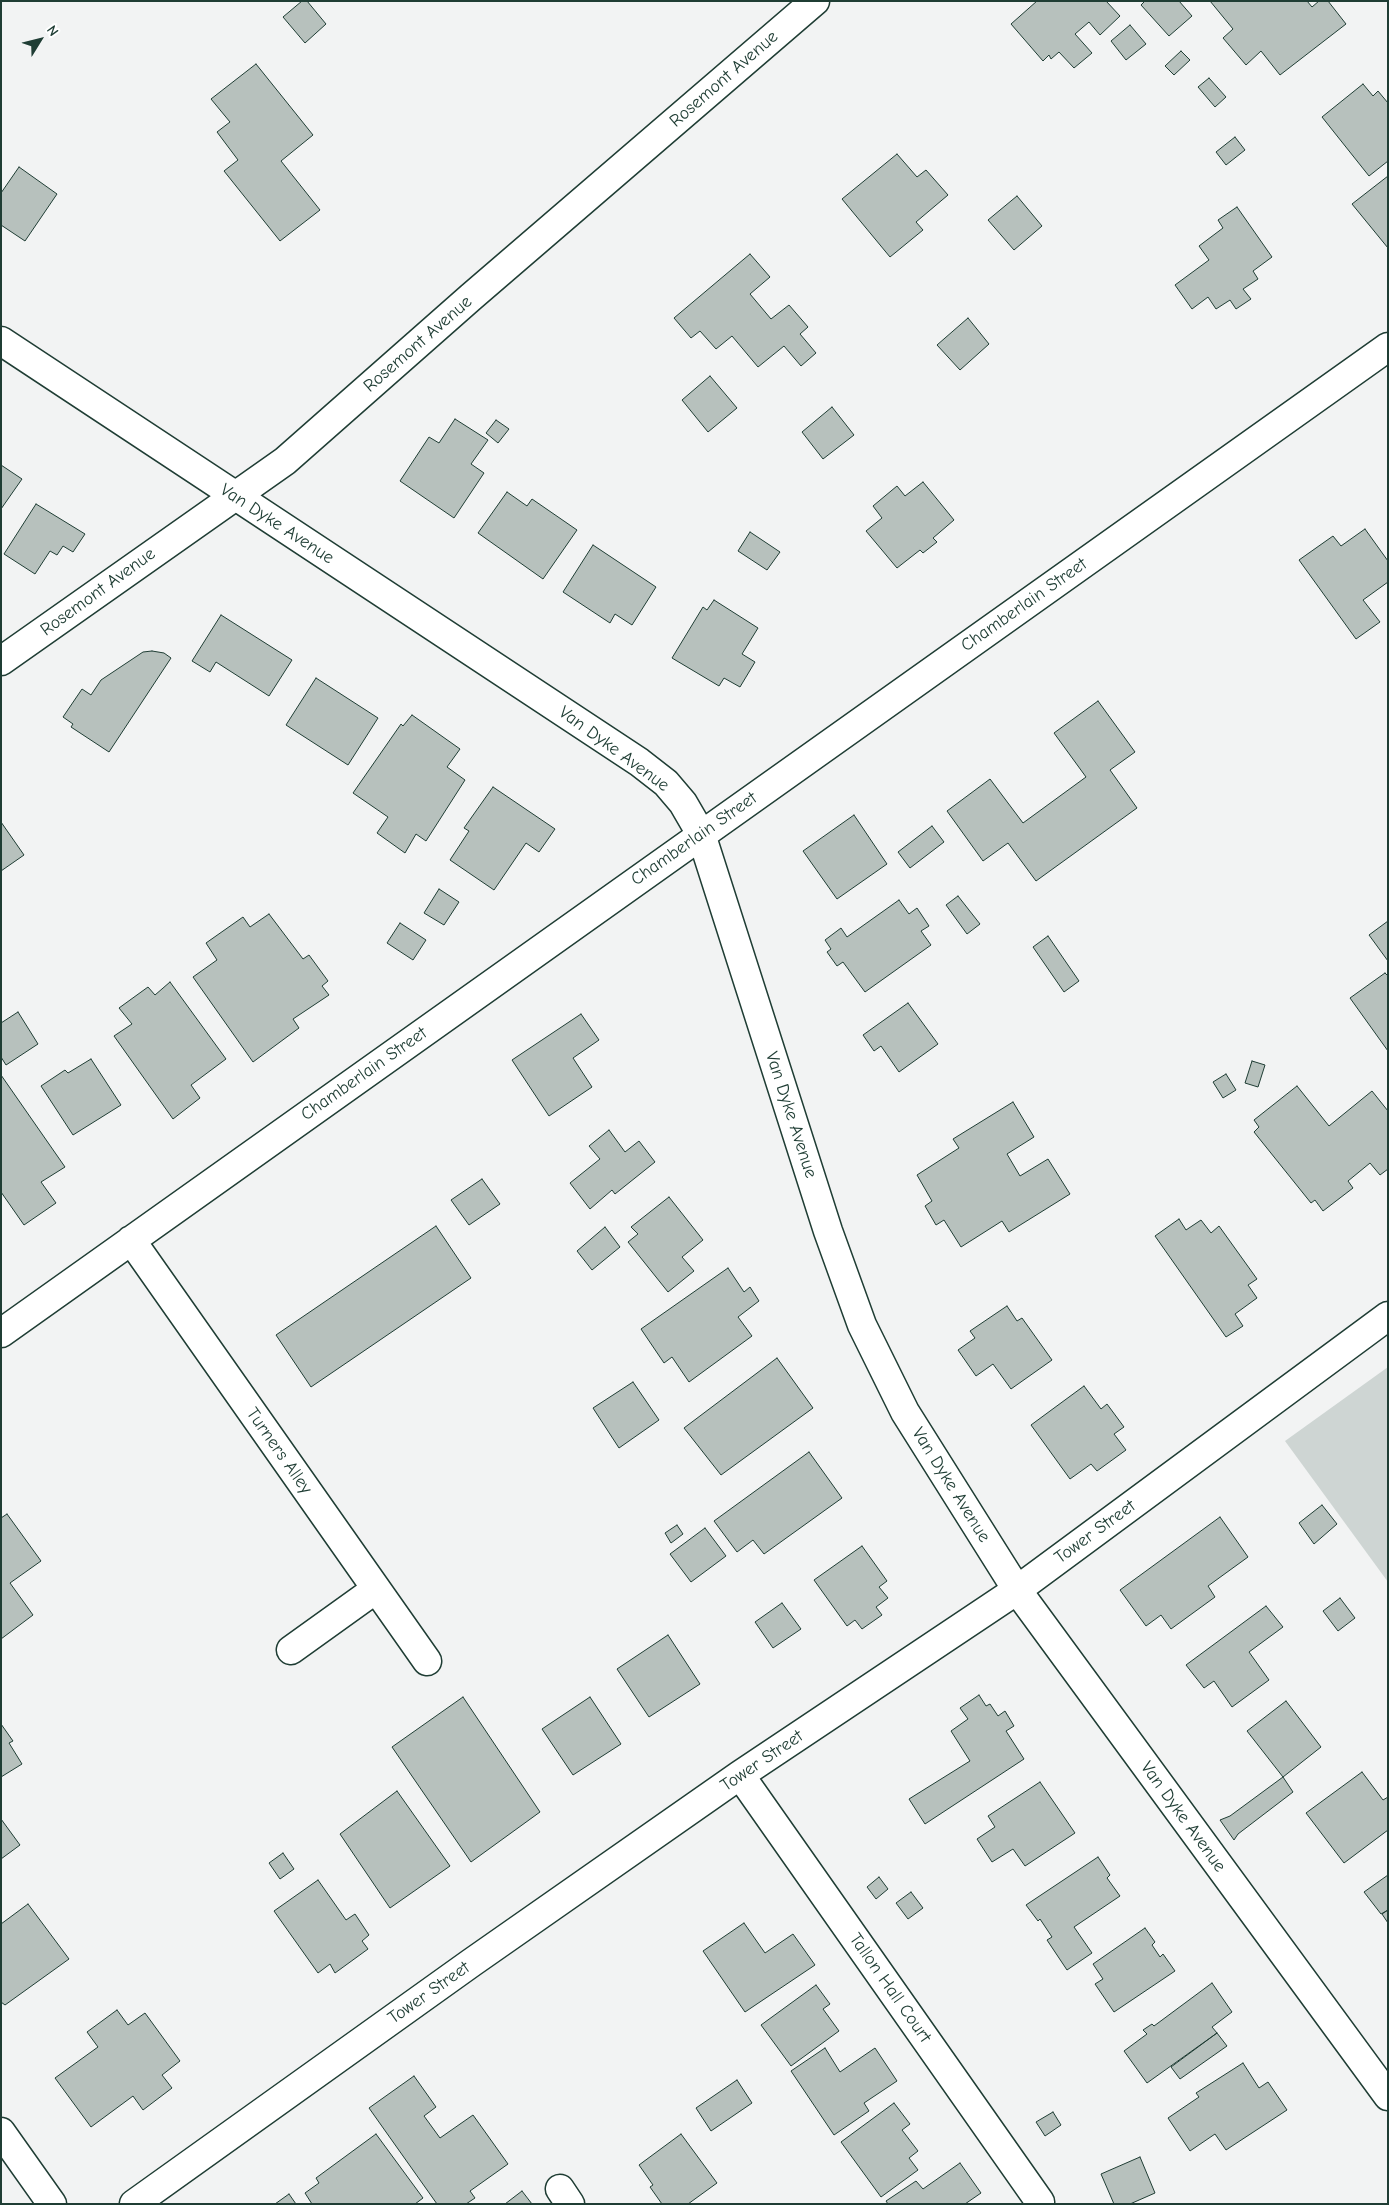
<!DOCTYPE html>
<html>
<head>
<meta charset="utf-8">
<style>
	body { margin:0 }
	#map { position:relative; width:1389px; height:2205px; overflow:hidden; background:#f2f3f3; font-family:"Comic Neue",sans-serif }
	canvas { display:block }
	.frame { position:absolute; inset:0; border:2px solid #1f3d34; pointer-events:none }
	.north { position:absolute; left:15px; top:15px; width:50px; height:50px; -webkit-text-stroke:4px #fff; paint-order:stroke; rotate:54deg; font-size:14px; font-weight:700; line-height:20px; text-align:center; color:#1f3d34 }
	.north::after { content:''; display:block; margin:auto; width:18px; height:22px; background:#1f3d34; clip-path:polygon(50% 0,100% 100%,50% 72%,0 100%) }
</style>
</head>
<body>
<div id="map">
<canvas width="1389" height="2205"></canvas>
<div class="frame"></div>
<div class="north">N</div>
</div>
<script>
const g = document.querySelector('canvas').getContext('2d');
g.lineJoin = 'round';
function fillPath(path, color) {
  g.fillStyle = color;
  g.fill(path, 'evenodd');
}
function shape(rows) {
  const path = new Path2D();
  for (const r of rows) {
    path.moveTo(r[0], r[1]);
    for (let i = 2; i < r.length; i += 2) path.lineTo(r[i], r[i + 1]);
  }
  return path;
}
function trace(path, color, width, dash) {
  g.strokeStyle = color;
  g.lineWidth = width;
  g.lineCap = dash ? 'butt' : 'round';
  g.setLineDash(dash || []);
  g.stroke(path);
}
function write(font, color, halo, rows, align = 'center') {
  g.font = font + ' "Comic Neue",sans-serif';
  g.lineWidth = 4;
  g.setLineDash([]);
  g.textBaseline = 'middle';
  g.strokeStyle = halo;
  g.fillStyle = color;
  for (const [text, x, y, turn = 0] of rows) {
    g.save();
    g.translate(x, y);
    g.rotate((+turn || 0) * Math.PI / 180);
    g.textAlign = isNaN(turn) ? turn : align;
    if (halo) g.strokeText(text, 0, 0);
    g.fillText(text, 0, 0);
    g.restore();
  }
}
fillPath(shape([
	[1388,1367,1388,1582,1285,1441]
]), '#ced5d3');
const building = shape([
	[302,1,307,1,326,24,305,43,283,17,302,1],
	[1037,1,1106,1,1120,16,1100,35,1089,22,1075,34,1092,53,1074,68,1059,52,1051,59,1049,55,1043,61,1011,24,1037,1],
	[1145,1,1179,1,1192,16,1169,36,1141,5,1145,1],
	[1210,1,1307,1,1312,7,1319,1,1328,1,1346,24,1280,75,1261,51,1246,65,1223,38,1233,29,1210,1],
	[1130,25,1146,44,1126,60,1111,41,1130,25],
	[1181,51,1190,60,1174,75,1165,66,1181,51],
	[256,64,313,135,281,161,320,210,280,241,224,171,238,160,217,132,230,122,211,99,256,64],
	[1209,78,1226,97,1215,107,1198,87,1209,78],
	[1363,84,1373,96,1378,91,1388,103,1388,161,1369,176,1322,117,1363,84],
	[1235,137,1245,150,1226,165,1216,152,1235,137],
	[897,154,917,177,926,170,948,195,916,222,923,230,890,257,842,199,897,154],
	[19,167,57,194,25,241,1,225,1,193,19,167],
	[1388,176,1388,248,1352,204,1388,176],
	[1017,196,1042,226,1014,250,988,220,1017,196],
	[1237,207,1272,257,1253,271,1258,279,1243,289,1251,299,1236,309,1230,300,1216,309,1208,297,1192,309,1175,285,1209,260,1199,246,1223,228,1218,220,1237,207],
	[750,254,770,277,750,294,771,319,789,305,808,327,800,334,816,353,801,366,784,346,758,367,732,336,716,349,700,331,691,338,674,318,750,254],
	[968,318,989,344,960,370,937,345,968,318],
	[710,376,737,408,708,432,682,400,710,376],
	[832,407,854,435,823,459,802,432,832,407],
	[455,419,488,440,471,464,484,473,454,518,400,481,429,437,439,443,455,419],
	[496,420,509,429,498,443,486,433,496,420],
	[1,465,22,479,1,509,1,465],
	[923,482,954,520,933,538,937,542,923,553,920,550,897,568,866,531,882,518,873,506,897,486,905,496,923,482],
	[507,492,527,506,532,499,577,530,543,579,478,533,507,492],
	[36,504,85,534,73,552,63,546,57,555,50,551,35,574,4,554,36,504],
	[1365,529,1388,561,1388,582,1363,600,1380,622,1356,639,1299,560,1333,536,1341,546,1365,529],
	[750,532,780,552,767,570,738,551,750,532],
	[593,545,656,587,632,625,615,614,610,623,563,592,593,545],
	[714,600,758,628,742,654,755,662,740,687,724,678,719,686,672,658,703,607,707,610,714,600],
	[221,615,292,660,269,696,216,662,210,672,192,661,221,615],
	[152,651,164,653,171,658,109,752,71,727,73,724,63,717,82,689,91,695,101,680,143,652,152,651],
	[316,678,378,718,348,765,286,725,316,678],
	[1098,701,1135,752,1110,770,1137,808,1036,881,1008,843,983,861,947,811,990,779,1023,823,1086,777,1054,733,1098,701],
	[412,715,460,749,447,767,465,780,426,841,416,834,405,853,377,833,388,817,353,793,401,724,403,726,412,715],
	[493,787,555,829,539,852,526,843,494,890,450,860,469,831,464,828,493,787],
	[854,815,887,864,837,899,803,851,854,815],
	[1,822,24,855,1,871,1,822],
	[932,826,944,842,910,868,898,852,932,826],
	[439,889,459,902,444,925,424,913,439,889],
	[958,896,980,924,967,934,946,905,958,896],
	[899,900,909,914,917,908,929,926,921,931,931,945,865,992,843,962,837,966,827,952,831,949,825,940,841,928,847,937,899,900],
	[269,914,303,959,309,955,328,981,322,986,329,995,293,1019,299,1028,253,1062,193,977,217,960,206,943,243,917,250,927,269,914],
	[1388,921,1388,961,1369,935,1388,921],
	[400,923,426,940,413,960,387,943,400,923],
	[1048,936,1079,981,1064,992,1033,947,1048,936],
	[1385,973,1388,976,1388,1051,1350,998,1385,973],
	[170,982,226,1059,191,1085,200,1098,173,1119,114,1036,132,1024,119,1008,148,987,155,995,170,982],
	[908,1003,938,1044,899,1072,881,1046,874,1051,863,1035,908,1003],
	[18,1012,38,1044,6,1065,1,1057,1,1023,18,1012],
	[581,1014,599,1040,573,1058,592,1087,549,1116,512,1060,581,1014],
	[91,1059,121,1105,73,1135,41,1086,65,1070,68,1073,91,1059],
	[1252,1061,1265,1065,1258,1087,1245,1083,1252,1061],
	[1226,1074,1236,1090,1223,1098,1213,1082,1226,1074],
	[1,1075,65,1167,41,1182,56,1203,24,1225,1,1192,1,1075],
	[1297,1086,1329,1126,1372,1091,1388,1111,1388,1169,1380,1175,1370,1163,1348,1181,1353,1188,1323,1211,1315,1200,1311,1203,1254,1132,1259,1127,1254,1120,1297,1086],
	[1013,1102,1034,1137,1007,1154,1020,1176,1048,1159,1070,1194,1009,1232,1002,1221,961,1247,944,1220,936,1225,925,1206,932,1201,917,1175,959,1148,953,1139,1013,1102],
	[609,1130,625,1152,639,1141,655,1162,615,1194,612,1190,590,1209,570,1183,600,1159,589,1146,609,1130],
	[482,1179,500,1204,469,1225,451,1200,482,1179],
	[669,1197,703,1240,682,1257,694,1271,668,1292,628,1242,638,1234,631,1227,669,1197],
	[1179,1219,1186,1230,1201,1220,1211,1233,1219,1226,1257,1279,1248,1285,1257,1298,1235,1314,1243,1326,1226,1337,1155,1236,1179,1219],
	[436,1226,471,1278,311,1387,276,1335,436,1226],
	[605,1227,620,1247,592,1270,577,1251,605,1227],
	[728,1268,744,1292,750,1287,759,1301,738,1317,752,1336,689,1382,672,1357,664,1363,641,1329,728,1268],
	[1007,1306,1017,1321,1022,1318,1052,1360,1011,1389,993,1364,976,1376,958,1350,975,1338,970,1331,1007,1306],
	[777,1358,813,1408,721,1475,684,1428,777,1358],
	[633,1382,659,1420,619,1448,593,1408,633,1382],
	[1084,1386,1101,1409,1107,1404,1124,1427,1114,1434,1126,1450,1097,1471,1091,1464,1070,1479,1031,1425,1084,1386],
	[809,1452,842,1498,764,1554,753,1540,737,1552,714,1521,809,1452],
	[1322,1505,1337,1524,1314,1544,1299,1523,1322,1505],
	[7,1514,41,1561,10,1583,33,1615,1,1639,1,1518,7,1514],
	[1220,1517,1248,1557,1208,1586,1215,1597,1171,1629,1161,1615,1146,1626,1120,1590,1220,1517],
	[677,1525,683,1534,671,1543,665,1533,677,1525],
	[705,1528,726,1556,691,1582,670,1554,705,1528],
	[862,1546,887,1581,879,1587,888,1598,876,1607,882,1615,862,1629,855,1620,847,1626,814,1580,862,1546],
	[1340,1598,1355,1618,1338,1631,1323,1611,1340,1598],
	[782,1603,801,1629,773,1648,755,1622,782,1603],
	[1266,1606,1283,1627,1249,1652,1269,1680,1232,1707,1214,1681,1204,1688,1186,1665,1266,1606],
	[668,1635,700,1684,649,1717,617,1669,668,1635],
	[979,1695,986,1706,990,1704,998,1716,1005,1711,1014,1726,1006,1731,1024,1759,925,1824,909,1799,970,1761,951,1731,968,1719,960,1708,979,1695],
	[463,1697,540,1812,471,1862,392,1747,463,1697],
	[590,1697,621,1744,573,1775,542,1729,590,1697],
	[1286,1701,1321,1747,1283,1777,1247,1731,1286,1701],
	[1,1724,13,1741,9,1743,22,1764,1,1777,1,1724],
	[1362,1772,1383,1800,1388,1797,1388,1830,1344,1863,1306,1813,1362,1772],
	[1283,1777,1293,1792,1238,1834,1234,1840,1220,1820,1230,1816,1283,1777],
	[1040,1782,1075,1833,1025,1866,1013,1849,992,1862,977,1839,995,1827,988,1816,1040,1782],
	[397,1791,450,1866,390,1908,340,1834,397,1791],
	[1,1819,20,1845,1,1859,1,1819],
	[283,1853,294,1869,280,1879,269,1863,283,1853],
	[1098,1857,1110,1875,1107,1878,1120,1896,1074,1927,1092,1953,1067,1970,1047,1940,1052,1937,1040,1919,1038,1921,1026,1905,1098,1857],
	[1388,1875,1388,1910,1381,1914,1364,1892,1388,1875],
	[879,1877,888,1889,876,1899,867,1887,879,1877],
	[318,1880,346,1920,355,1914,369,1935,362,1941,368,1949,335,1973,330,1964,318,1973,274,1911,318,1880],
	[911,1892,923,1908,908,1919,896,1903,911,1892],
	[28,1904,69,1959,5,2005,1,2002,1,1924,28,1904],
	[1388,1910,1388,1923,1382,1914,1388,1910],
	[744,1923,765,1953,793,1934,815,1965,745,2012,703,1951,744,1923],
	[1145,1928,1155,1942,1152,1945,1160,1957,1163,1954,1175,1971,1114,2012,1095,1984,1103,1979,1093,1964,1145,1928],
	[1212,1983,1232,2012,1212,2027,1217,2033,1147,2083,1124,2051,1147,2034,1143,2030,1152,2024,1154,2026,1212,1983],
	[816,1985,830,2004,823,2009,839,2031,791,2066,761,2025,816,1985],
	[117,2010,128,2025,145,2013,180,2061,162,2075,172,2088,143,2110,133,2096,91,2127,55,2078,98,2047,87,2032,117,2010],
	[1217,2033,1227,2046,1180,2079,1171,2067,1217,2033],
	[825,2048,840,2072,875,2048,897,2081,864,2103,869,2111,834,2135,791,2071,825,2048],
	[1243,2063,1259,2088,1268,2082,1287,2110,1226,2150,1215,2134,1190,2151,1168,2118,1199,2097,1196,2093,1243,2063],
	[414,2076,436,2107,424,2116,440,2138,473,2115,508,2164,470,2191,475,2198,466,2204,437,2204,369,2108,414,2076],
	[737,2080,752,2103,711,2131,696,2108,737,2080],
	[894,2103,910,2124,902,2130,918,2151,909,2158,918,2170,881,2197,841,2142,894,2103],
	[1053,2112,1061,2125,1045,2136,1036,2122,1053,2112],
	[376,2134,423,2198,415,2204,312,2204,305,2193,319,2183,316,2178,376,2134],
	[681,2134,717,2183,688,2204,662,2204,650,2187,653,2185,639,2165,681,2134],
	[1140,2157,1155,2193,1130,2204,1114,2204,1101,2174,1140,2157],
	[960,2163,981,2193,965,2204,888,2204,886,2201,916,2181,923,2189,960,2163],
	[522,2191,532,2204,505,2204,522,2191],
	[289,2194,296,2204,275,2204,289,2194]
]);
fillPath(building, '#b7c1bd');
trace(building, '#1f3d34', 1);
const minor = shape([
	[1,341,639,762,666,783,683,803,701,834,828,1231,862,1325,905,1412,1017,1590,1388,2096],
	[1,661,285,461,471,297,815,1],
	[131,1240,427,1661],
	[1,1333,1388,347],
	[291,1650,376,1589],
	[740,1775,1040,2202],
	[1,2132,52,2204],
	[560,2189,570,2204],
	[134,2204,471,1963,740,1775,1017,1590,1388,1316]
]);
trace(minor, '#1f3d34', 31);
trace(minor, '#fff', 28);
write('18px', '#1f3d34', '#fff', [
	["Rosemont Avenue",724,79,-41],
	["Rosemont Avenue",418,344,-41],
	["Van Dyke Avenue",277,524,33],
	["Rosemont Avenue",98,592,-36],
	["Chamberlain Street",1024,605,-35],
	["Van Dyke Avenue",614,749,36],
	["Chamberlain Street",694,839,-35],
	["Chamberlain Street",364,1074,-35],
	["Van Dyke Avenue",791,1115,72],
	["Turners Alley",279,1451,55],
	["Van Dyke Avenue",951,1485,58],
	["Tower Street",1095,1532,-36],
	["Tower Street",762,1761,-34],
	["Van Dyke Avenue",1183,1817,54],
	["Tallon Hall Court",890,1988,55],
	["Tower Street",429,1993,-35]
]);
</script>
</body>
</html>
